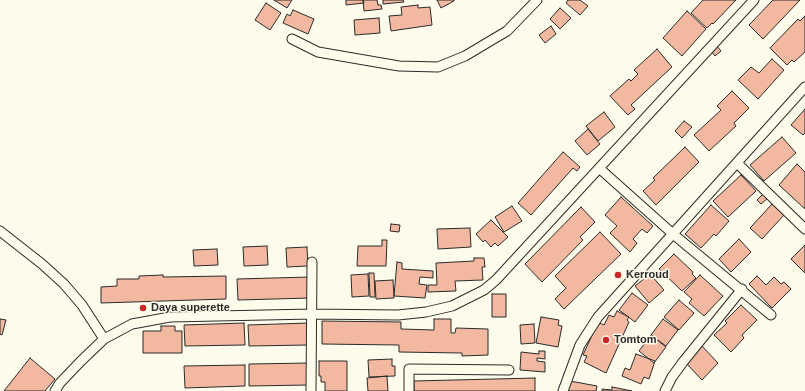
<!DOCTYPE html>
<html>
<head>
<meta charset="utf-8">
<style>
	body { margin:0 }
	canvas { display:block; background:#fdfbea }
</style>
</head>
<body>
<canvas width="805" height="391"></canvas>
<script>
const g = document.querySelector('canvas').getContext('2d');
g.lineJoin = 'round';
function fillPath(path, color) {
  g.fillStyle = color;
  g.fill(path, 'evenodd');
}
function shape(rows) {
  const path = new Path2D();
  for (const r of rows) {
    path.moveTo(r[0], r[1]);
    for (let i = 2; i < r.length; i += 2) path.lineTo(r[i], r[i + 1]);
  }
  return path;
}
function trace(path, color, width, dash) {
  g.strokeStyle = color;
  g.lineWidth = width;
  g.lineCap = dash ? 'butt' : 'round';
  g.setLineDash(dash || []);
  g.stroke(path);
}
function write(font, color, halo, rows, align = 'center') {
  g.font = font + ' Helvetica,sans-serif';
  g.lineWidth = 3;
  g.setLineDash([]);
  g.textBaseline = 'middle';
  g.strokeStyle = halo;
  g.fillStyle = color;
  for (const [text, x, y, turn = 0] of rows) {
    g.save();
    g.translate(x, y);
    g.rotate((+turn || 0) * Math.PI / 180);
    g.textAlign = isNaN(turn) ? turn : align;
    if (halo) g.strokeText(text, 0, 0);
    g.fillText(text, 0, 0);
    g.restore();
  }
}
const building = shape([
	[274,0,292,0,287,8,274,0],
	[346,0,363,0,364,3,346,5,346,0],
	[363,0,377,0,378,5,381,5,382,9,364,11,363,0],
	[383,0,403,0,404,2,383,4,383,0],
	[437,0,454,0,454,1,441,8,437,0],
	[568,0,580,0,588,6,580,15,566,3,568,0],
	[703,0,736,0,713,24,712,23,707,28,691,13,703,0],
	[773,0,800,0,763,39,749,25,773,0],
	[266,3,281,13,270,30,255,20,266,3],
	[418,5,418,8,430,7,432,25,391,31,389,16,402,15,401,7,418,5],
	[560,8,571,18,560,29,550,19,560,8],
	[293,10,314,19,308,34,283,23,287,14,290,16,293,10],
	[687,11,706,29,682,56,663,38,687,11],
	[805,16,805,52,794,62,792,60,787,65,770,48,798,19,800,21,805,16],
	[379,18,380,33,355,35,354,20,379,18],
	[551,26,556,34,545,43,539,35,551,26],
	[717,46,721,51,715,56,711,51,717,46],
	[657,49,672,67,631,105,635,109,628,115,610,96,629,79,631,81,638,74,634,70,657,49],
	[772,59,784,70,758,99,738,80,751,67,759,73,772,59],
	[732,91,749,108,734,123,736,126,709,151,694,135,721,110,717,106,732,91],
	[805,109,805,133,803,135,791,125,805,109],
	[604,112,615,127,598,141,586,126,604,112],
	[684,121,692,127,682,138,675,131,684,121],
	[588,129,600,144,587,155,575,141,588,129],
	[782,137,796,153,764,181,750,165,782,137],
	[685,147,699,162,656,205,643,191,655,180,653,178,685,147],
	[563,152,580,167,577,171,573,168,531,215,518,203,563,152],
	[797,164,805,172,805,209,779,185,797,164],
	[741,175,756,191,728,217,713,201,741,175],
	[764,193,768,198,761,204,757,200,764,193],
	[621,197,653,226,647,233,642,229,633,239,637,243,630,252,610,233,617,226,605,215,621,197],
	[772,204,784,215,762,239,750,228,772,204],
	[711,205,729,221,716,236,714,234,701,248,685,234,711,205],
	[512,206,522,221,504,232,495,217,512,206],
	[581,207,595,222,580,237,583,240,542,282,525,264,581,207],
	[491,220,508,237,498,246,495,243,491,247,485,240,483,242,476,234,491,220],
	[391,224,400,225,399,232,390,231,391,224],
	[470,228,471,247,438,249,437,229,470,228],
	[600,232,621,254,564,309,555,299,566,288,555,276,600,232],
	[739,239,751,252,731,272,719,259,739,239],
	[382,240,387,240,386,266,357,266,358,246,382,246,382,240],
	[805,245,805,273,791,259,805,245],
	[267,246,268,265,244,266,243,247,267,246],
	[307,247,308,266,287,267,286,248,307,247],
	[217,249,218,265,194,266,193,250,217,249],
	[674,254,693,272,692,274,696,278,682,291,659,269,674,254],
	[474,258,484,258,485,267,482,267,483,280,455,281,456,291,428,292,428,285,437,285,436,263,474,261,474,258],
	[397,262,402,263,402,269,433,271,433,278,420,277,419,284,427,285,425,298,394,296,397,262],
	[369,273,374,273,375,297,370,297,369,273],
	[368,274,369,296,352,297,351,275,368,274],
	[650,274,664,290,649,303,635,286,650,274],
	[163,275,163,277,226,276,226,299,101,303,101,287,117,286,117,279,139,279,139,276,163,275],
	[700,275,723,296,704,316,689,303,692,299,684,292,700,275],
	[757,276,766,285,774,277,781,284,784,282,791,289,772,308,749,284,757,276],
	[310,277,310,298,238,300,237,279,310,277],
	[393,280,394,298,376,299,375,281,393,280],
	[632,293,648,305,635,322,619,310,632,293],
	[492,294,506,294,506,317,492,317,492,294],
	[679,300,694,313,679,330,664,317,679,300],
	[741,305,757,320,742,335,744,338,731,352,714,335,727,323,725,321,741,305],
	[617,311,629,317,627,320,629,322,606,373,584,362,587,356,583,355,598,322,604,325,609,315,614,317,617,311],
	[541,317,559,320,558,325,562,326,558,347,536,343,541,317],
	[0,319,6,320,2,335,0,334,0,319],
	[434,319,451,319,451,333,455,333,456,328,488,329,488,355,462,356,462,353,399,352,399,345,322,344,322,321,401,322,401,329,434,330,434,319],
	[663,319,678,330,666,346,651,335,663,319],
	[244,323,245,345,185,346,184,325,244,323],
	[308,323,309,345,249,346,248,325,308,323],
	[534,324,535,343,521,344,520,325,534,324],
	[161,326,175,326,175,331,182,331,182,353,143,353,143,331,161,331,161,326],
	[651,335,666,347,654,363,639,351,651,335],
	[701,345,718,363,702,380,685,362,701,345],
	[539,351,545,351,545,359,537,358,537,361,545,362,545,372,520,370,521,352,539,354,539,351],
	[636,354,655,361,649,379,644,377,641,384,622,376,625,368,630,370,636,354],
	[30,358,55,379,45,391,4,391,30,358],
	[392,359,392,366,395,366,395,376,369,377,368,360,392,359],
	[319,361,347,361,347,391,325,391,325,382,321,382,321,376,319,376,319,361],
	[309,363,309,385,249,386,249,364,309,363],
	[245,365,245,386,185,388,184,366,245,365],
	[387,376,388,391,368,391,367,378,387,376],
	[535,378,535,391,414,391,414,381,535,378],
	[570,381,597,386,596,391,568,391,570,381],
	[612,387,632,391,602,391,602,389,612,390,612,387]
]);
fillPath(building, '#f2b8a0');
trace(building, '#2b2b2b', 1);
const street = shape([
	[292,39,318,52,399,66,438,67,465,56,507,31,537,0],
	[737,163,805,229],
	[599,168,673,234,771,315],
	[0,231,42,264,64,284,82,305,104,339],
	[55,391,60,383,81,361,104,339,132,324,170,317,312,314,398,315,426,312,452,306,484,290,496,280,754,0],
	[311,391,312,262],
	[409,391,409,369,509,370],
	[563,391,580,345,598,317,805,87],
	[665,391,672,377,683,362,742,289]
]);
trace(street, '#2b2b2b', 11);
trace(street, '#fdfbea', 9);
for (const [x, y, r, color] of [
	[618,275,4,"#c62828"],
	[143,308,4,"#c62828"],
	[606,340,4,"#c62828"]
]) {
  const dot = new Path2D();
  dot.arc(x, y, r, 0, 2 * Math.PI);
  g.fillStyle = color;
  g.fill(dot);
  trace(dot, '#fdfbea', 1.5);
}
write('bold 11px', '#2b2b2b', '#fdfbea', [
	["Kerroud",626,275],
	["Daya superette",151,308],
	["Tomtom",614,340]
], 'left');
</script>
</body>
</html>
